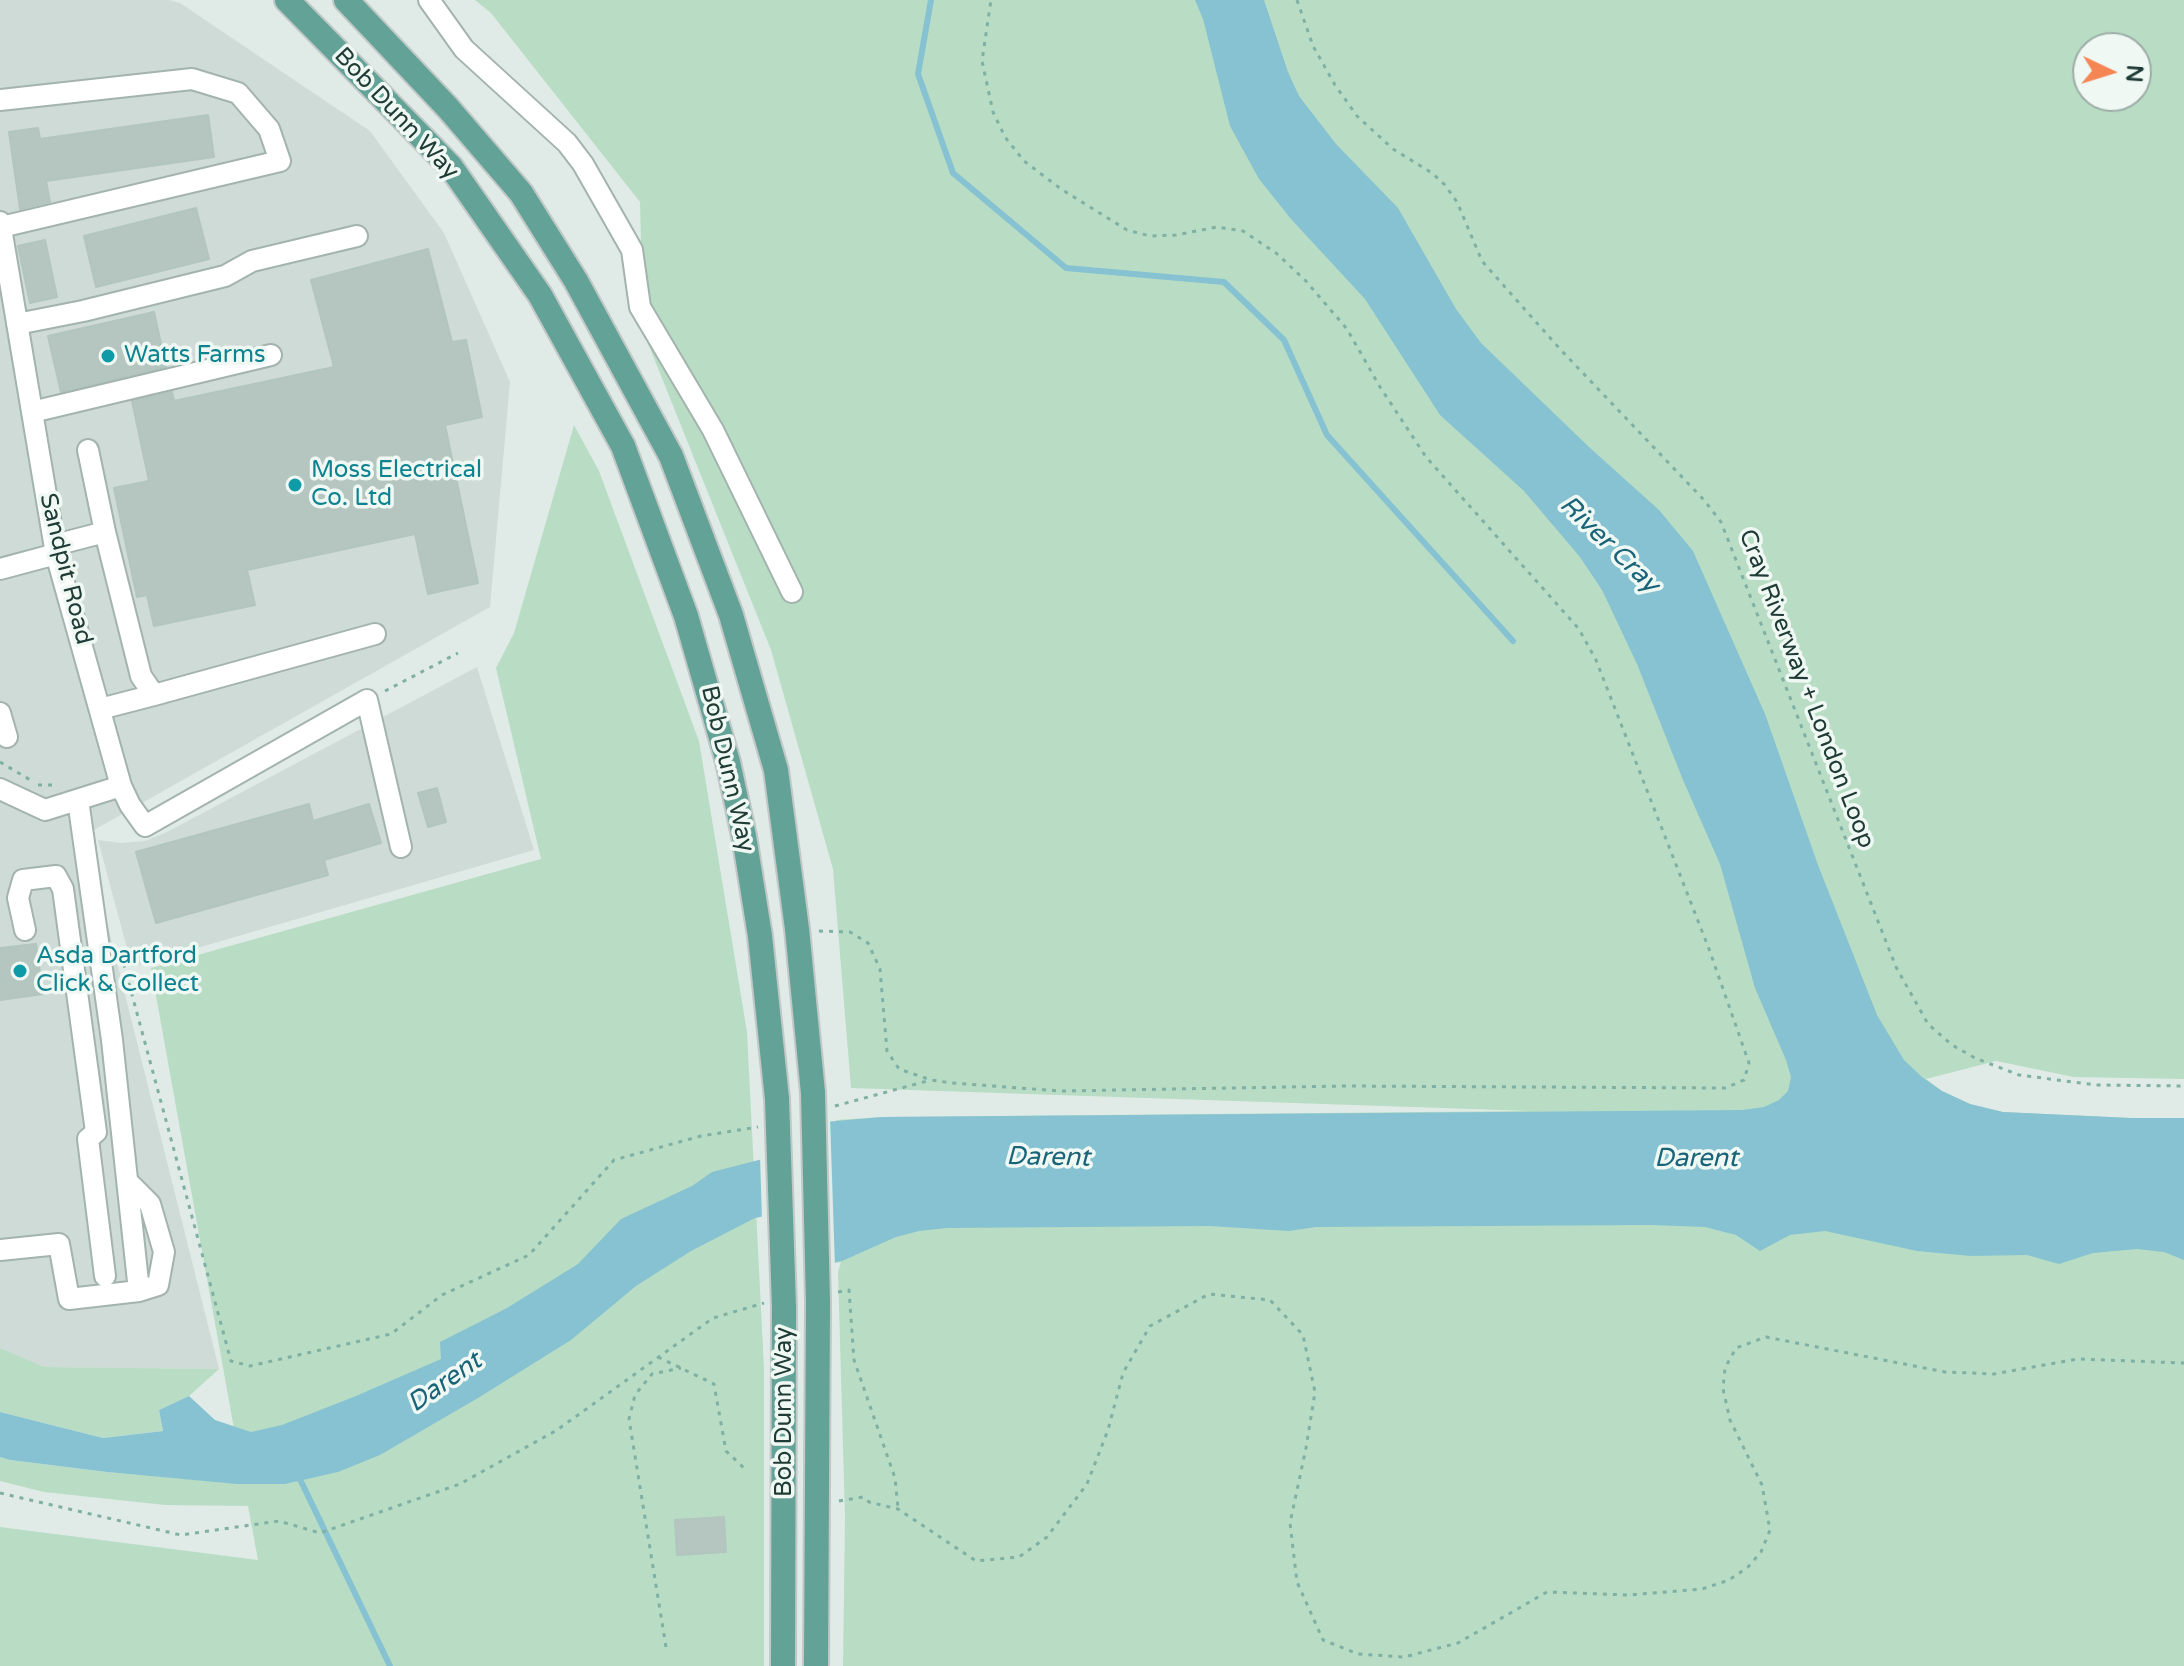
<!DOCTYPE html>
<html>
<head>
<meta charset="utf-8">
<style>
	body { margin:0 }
	#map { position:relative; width:2184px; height:1666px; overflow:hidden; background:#e0ebe7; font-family:"Varela Round",sans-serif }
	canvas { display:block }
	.north { position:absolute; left:2072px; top:32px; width:80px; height:80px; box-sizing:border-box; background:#f0f8f4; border:2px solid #9dada8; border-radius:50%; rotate:94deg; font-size:22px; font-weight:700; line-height:32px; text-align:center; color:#203c36 }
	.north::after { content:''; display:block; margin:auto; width:28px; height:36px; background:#f68554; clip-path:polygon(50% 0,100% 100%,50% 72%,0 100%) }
</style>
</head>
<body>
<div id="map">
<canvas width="2184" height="1666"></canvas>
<div class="north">N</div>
</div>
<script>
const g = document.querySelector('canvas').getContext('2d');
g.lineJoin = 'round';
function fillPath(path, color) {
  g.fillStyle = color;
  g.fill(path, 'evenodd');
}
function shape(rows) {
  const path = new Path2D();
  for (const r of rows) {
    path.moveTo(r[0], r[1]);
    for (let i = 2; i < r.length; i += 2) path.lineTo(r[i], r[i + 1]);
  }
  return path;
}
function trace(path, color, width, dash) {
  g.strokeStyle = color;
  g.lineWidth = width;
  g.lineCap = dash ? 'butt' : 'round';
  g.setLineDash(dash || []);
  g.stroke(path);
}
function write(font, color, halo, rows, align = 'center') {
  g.font = font + ' "Varela Round",sans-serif';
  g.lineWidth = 7;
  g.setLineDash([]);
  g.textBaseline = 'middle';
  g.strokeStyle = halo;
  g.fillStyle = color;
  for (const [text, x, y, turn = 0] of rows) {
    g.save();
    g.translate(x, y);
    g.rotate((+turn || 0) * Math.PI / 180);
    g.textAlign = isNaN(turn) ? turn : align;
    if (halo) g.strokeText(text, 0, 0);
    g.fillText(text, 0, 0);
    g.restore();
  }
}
fillPath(shape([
	[0,0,169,0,180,3,370,131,444,233,510,382,490,607,85,835,219,1369,43,1367,0,1348],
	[477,667,534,850,132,967,98,840,121,843,145,841,167,832]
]), '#cedbd6');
fillPath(shape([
	[475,0,2184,0,2184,1079,2074,1077,1996,1061,1926,1079,1942,1091,1970,1104,2003,1112,2131,1118,2184,1118,2184,1666,843,1666,845,1517,838,1272,841,1262,828,1264,836,1120,882,1117,1530,1111,851,1088,833,869,771,650,643,331,640,202,491,13],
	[2088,48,2136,48,2136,96,2088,96],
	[574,425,599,471,699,741,747,1032,764,1368,764,1666,0,1666,0,1527,258,1560,248,1506,165,1505,44,1492,0,1481,0,1457,10,1460,107,1472,244,1484,151,968,541,859,496,668,514,633],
	[0,1348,44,1367,219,1369,189,1396,159,1410,163,1431,103,1438,0,1412]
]), '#b8ddc4');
fillPath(shape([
	[1195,0,1264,0,1288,72,1299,96,1336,144,1398,208,1456,309,1481,343,1589,447,1659,510,1693,551,1765,714,1818,865,1877,1015,1904,1060,1922,1077,1942,1091,1970,1104,2003,1112,2131,1118,2184,1118,2184,1260,2164,1252,2137,1249,2093,1253,2059,1264,2027,1255,1971,1256,1917,1251,1825,1231,1790,1235,1760,1251,1736,1235,1705,1227,1651,1225,1316,1227,1289,1231,1210,1226,947,1228,919,1231,896,1237,842,1261,828,1264,826,1204,755,1218,691,1251,636,1286,571,1340,478,1398,380,1455,338,1472,285,1484,237,1484,107,1472,10,1460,0,1457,0,1412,103,1438,163,1431,159,1410,189,1396,215,1420,251,1432,282,1425,356,1396,441,1359,440,1342,507,1308,578,1264,621,1219,692,1186,712,1172,825,1143,825,1122,882,1117,1743,1110,1764,1107,1779,1100,1788,1091,1791,1077,1786,1060,1755,988,1720,864,1683,780,1637,664,1602,590,1580,557,1524,491,1440,415,1365,299,1291,219,1259,179,1230,126,1203,19]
]), '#86c2d2');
fillPath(shape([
	[830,1117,835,1267,827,1268,823,1208,762,1221,760,1156,821,1140,823,1118]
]), '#e0ebe7');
trace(shape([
	[931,0,918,74,953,173,1066,268,1224,282,1284,340,1327,435,1513,641],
	[298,1475,390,1666]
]), '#86c2d2', 6);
const building = shape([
	[208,115,214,157,46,181,50,202,20,209,9,132,38,128,40,139,208,115],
	[196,208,209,259,96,287,84,236,196,208],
	[45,240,57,297,30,303,18,246,45,240],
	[428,249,452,342,466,340,482,417,445,425,478,583,428,594,415,534,247,570,255,605,154,626,147,595,137,597,114,488,149,481,132,401,172,392,174,401,334,367,311,280,428,249],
	[154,312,166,367,61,392,48,336,154,312],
	[437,788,446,822,428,827,418,793,437,788],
	[309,804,313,821,369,804,381,843,324,860,328,875,156,923,136,852,309,804],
	[36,944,43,994,0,1000,0,948,36,944],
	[724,1517,726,1552,677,1555,675,1520,724,1517]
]);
fillPath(building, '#b5c6c0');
trace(building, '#b2c5be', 2);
const minor = shape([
	[429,0,464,49,567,143,583,164,632,250,640,307,713,430,792,592],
	[0,100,192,79,238,93,269,129,280,161,1,227],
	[0,222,56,554,121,786,45,810,0,789],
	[17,324,83,311,225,276,252,261,357,236],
	[32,412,271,355],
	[105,532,141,676,154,695,375,634],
	[55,545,105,532,88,450],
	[0,569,56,554],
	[100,709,154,695],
	[0,713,7,737],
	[121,786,130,805,145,826,367,700,401,847],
	[78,800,112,1040,139,1291],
	[25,930,18,898,23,880,56,876,63,889,96,1132,88,1139,105,1276],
	[0,1250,59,1244,69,1299,139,1291,158,1285,164,1252,150,1204,128,1182]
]);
const major = shape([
	[287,0,451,167,540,295,623,446,686,616,728,762,744,836,760,936,777,1099],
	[346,0,448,108,521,193,576,281,671,456,731,615,776,770,797,929,813,1093],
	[783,1666,784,1307],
	[816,1666,818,1302]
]);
trace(minor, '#a3b3ae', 24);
trace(major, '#c1c8c7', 28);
trace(shape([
	[1297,0,1313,46,1335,85,1357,116,1393,149,1432,173,1445,185,1457,202,1482,261,1559,348,1704,500,1721,522,1896,967,1928,1024,1952,1045,1975,1058,2019,1075,2096,1085,2184,1086],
	[385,691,458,653],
	[0,762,32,781],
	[38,785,54,785],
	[819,931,850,932,868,943,880,969,887,1051,899,1069,931,1080,952,1083,1061,1091,1345,1086,1725,1088,1744,1080,1749,1063,1709,949,1596,660,1579,629,1426,457,1380,387,1347,329,1305,280,1276,253,1243,231,1217,227,1176,235,1150,236,1127,230,1061,189,1024,161,1005,137,993,112,982,61,991,0],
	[121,954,231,1361,250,1366,391,1334,442,1295,529,1255,614,1160,701,1136,758,1127],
	[835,1106,931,1080],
	[838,1292,849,1290,854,1360,895,1478,898,1508],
	[658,1357,714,1384,726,1451,744,1468],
	[0,1493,181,1535,279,1521,320,1533,460,1484,557,1430,713,1318,764,1303],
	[839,1501,863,1497,869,1502,898,1509,976,1561,1019,1557,1047,1537,1087,1484,1108,1430,1123,1373,1150,1326,1209,1294,1270,1300,1303,1335,1315,1392,1306,1448,1290,1523,1297,1582,1323,1640,1358,1654,1404,1657,1458,1643,1547,1592,1629,1595,1702,1589,1729,1580,1748,1567,1761,1552,1770,1530,1762,1485,1730,1420,1723,1389,1725,1368,1736,1348,1766,1337,1945,1372,1994,1374,2078,1359,2184,1363],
	[666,1647,629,1419,635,1395,652,1374,681,1368]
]), '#7fb0a3', 3, [4, 6]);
trace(minor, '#fff', 20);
trace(major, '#63a296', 24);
const majorBridge = shape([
	[813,1093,818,1302],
	[777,1099,784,1307]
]);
trace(majorBridge, '#c1c8c7', 28, []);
trace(majorBridge, '#63a296', 24);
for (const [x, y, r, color] of [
	[108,356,8,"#0f9aa8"],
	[295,485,8,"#0f9aa8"],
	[20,971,8,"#0f9aa8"]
]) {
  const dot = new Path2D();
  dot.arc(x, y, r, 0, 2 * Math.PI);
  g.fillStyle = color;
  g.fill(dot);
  trace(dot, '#f0f8f4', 3);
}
write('24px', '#203c36', '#f0f8f4', [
	["Bob Dunn Way",396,114,47],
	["Sandpit Road",65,569,76],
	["Cray Riverway + London Loop",1806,689,69],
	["Bob Dunn Way",727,769,77],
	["Bob Dunn Way",785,1412,-90]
]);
write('24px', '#0d838f', '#f0f8f4', [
	["Watts Farms",124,356],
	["Moss Electrical",311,471],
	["Co. Ltd",311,499],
	["Asda Dartford",36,957],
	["Click & Collect",36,985]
], 'left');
write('italic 26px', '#196479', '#f0f8f4', [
	["River Cray",1609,545,44],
	["Darent",1048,1158,1],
	["Darent",1696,1159],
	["Darent",445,1383,-35]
]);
</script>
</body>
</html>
